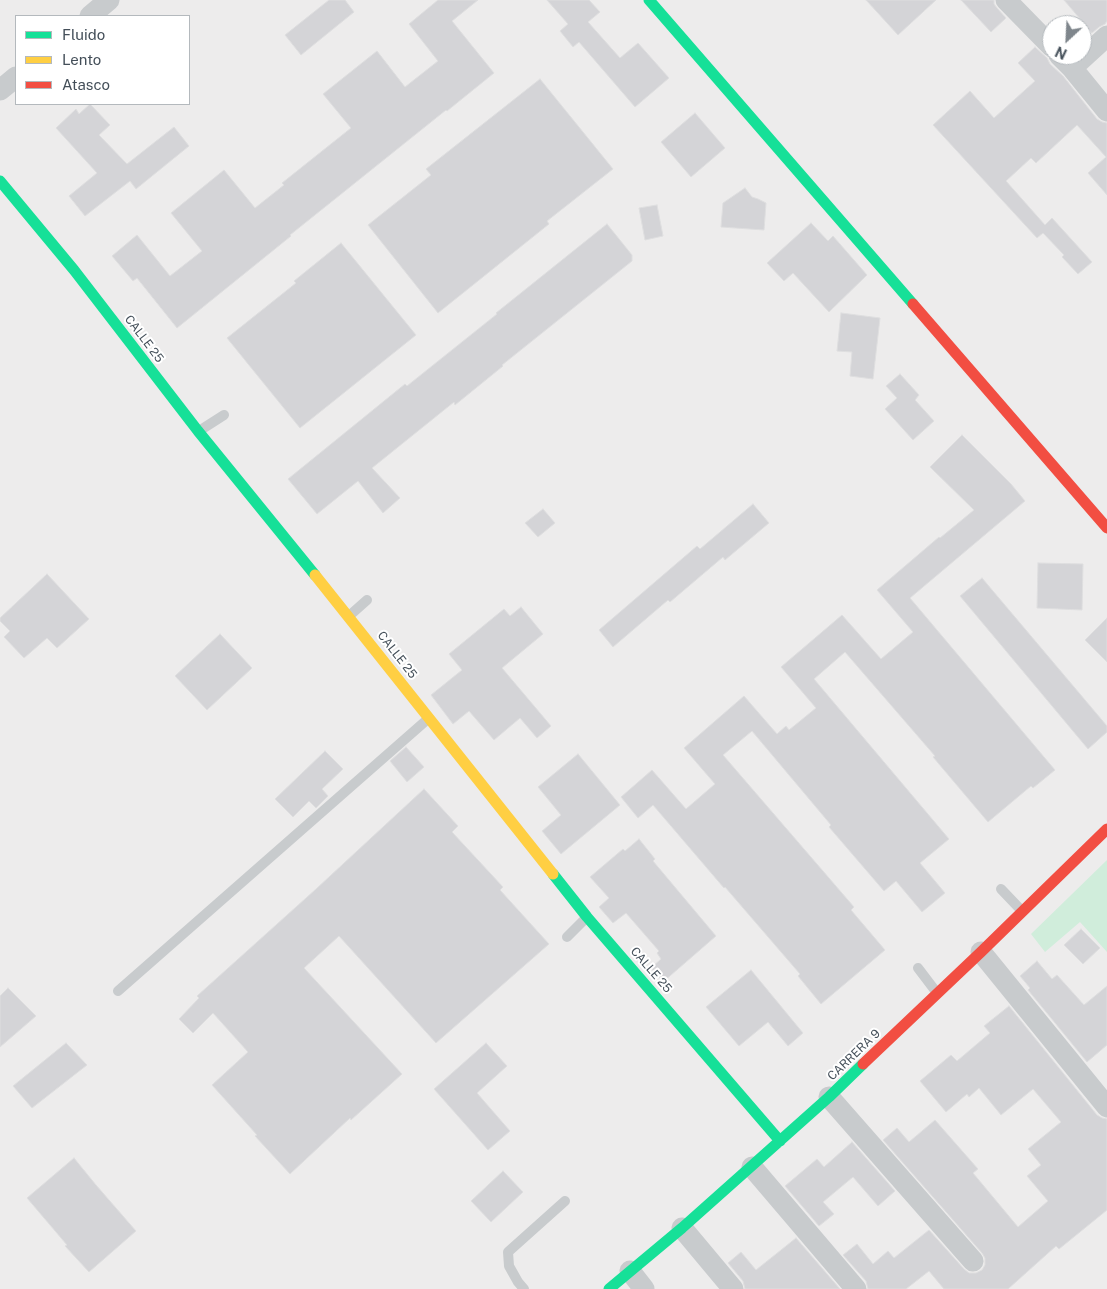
<!DOCTYPE html>
<html>
<head>
<meta charset="utf-8">
<style>
	body { margin:0 }
	#map { position:relative; width:1107px; height:1289px; overflow:hidden; background:#edecec; font-family:"Public Sans",sans-serif }
	canvas { display:block }
	.legend { position:absolute; left:15px; top:15px; width:175px; height:90px; box-sizing:border-box; background:#fff; border:1px solid #b4b9bd; margin:0; padding:6px 9px; list-style:none; font-size:15px; color:#444f59 }
	.legend li { display:flex; align-items:center; gap:10px; height:25px }
	.legend b { width:25px; border:1px solid #b4b9bd }
	.north { position:absolute; left:1042px; top:15px; width:50px; height:50px; box-sizing:border-box; background:#fff; border:1px solid #b4b9bd; border-radius:50%; rotate:205deg; font-size:14px; font-weight:700; line-height:20px; text-align:center; color:#444f59 }
	.north::after { content:''; display:block; margin:auto; width:18px; height:22px; background:#7f868c; clip-path:polygon(50% 0,100% 100%,50% 72%,0 100%) }
</style>
</head>
<body>
<div id="map">
<canvas width="1107" height="1289"></canvas>
<ul class="legend">
<li><b style="height:6px;background:#16e098"></b>Fluido</li>
<li><b style="height:6px;background:#ffcf43"></b>Lento</li>
<li><b style="height:6px;background:#f24e42"></b>Atasco</li>
</ul>
<div class="north">N</div>
</div>
<script>
const g = document.querySelector('canvas').getContext('2d');
g.lineJoin = 'round';
function fillPath(path, color) {
  g.fillStyle = color;
  g.fill(path, 'evenodd');
}
function shape(rows) {
  const path = new Path2D();
  for (const r of rows) {
    path.moveTo(r[0], r[1]);
    for (let i = 2; i < r.length; i += 2) path.lineTo(r[i], r[i + 1]);
  }
  return path;
}
function trace(path, color, width, dash) {
  g.strokeStyle = color;
  g.lineWidth = width;
  g.lineCap = dash ? 'butt' : 'round';
  g.setLineDash(dash || []);
  g.stroke(path);
}
function write(font, color, halo, rows, align = 'center') {
  g.font = font + ' "Public Sans",sans-serif';
  g.lineWidth = 4;
  g.setLineDash([]);
  g.textBaseline = 'middle';
  g.strokeStyle = halo;
  g.fillStyle = color;
  for (const [text, x, y, turn = 0] of rows) {
    g.save();
    g.translate(x, y);
    g.rotate((+turn || 0) * Math.PI / 180);
    g.textAlign = isNaN(turn) ? turn : align;
    if (halo) g.strokeText(text, 0, 0);
    g.fillText(text, 0, 0);
    g.restore();
  }
}
fillPath(shape([
	[1107,860,1107,952,1080,922,1045,952,1031,934]
]), '#d0eddb');
const building = shape([
	[329,0,345,0,354,12,301,55,285,35,329,0],
	[438,0,478,0,452,21,494,73,447,111,446,110,290,235,291,236,177,328,137,278,133,281,112,256,137,235,170,276,202,251,171,213,224,170,255,208,284,185,282,183,351,128,323,94,377,51,405,87,438,61,409,24,438,0],
	[547,0,589,0,600,12,588,22,620,58,638,43,669,78,635,107,579,42,573,47,560,31,568,24,547,0],
	[866,0,936,0,898,35,866,0],
	[961,0,994,0,994,4,997,8,1006,18,991,32,961,0],
	[1064,0,1107,0,1107,21,1105,24,1099,27,1092,33,1064,0],
	[1035,47,1047,58,1050,64,1063,76,1097,119,1102,122,1107,123,1107,195,1088,173,1106,157,1077,125,1036,163,1031,158,1006,181,1045,225,1052,218,1092,262,1078,274,1062,257,1064,255,1043,233,1037,238,933,125,970,91,994,118,1035,81,1018,63,1035,47],
	[540,79,613,169,547,221,549,224,438,313,368,225,431,175,426,169,540,79],
	[90,104,110,125,99,135,127,164,174,127,189,146,136,189,130,181,85,216,69,196,97,173,56,128,76,109,79,114,90,104],
	[695,113,725,148,691,177,661,142,695,113],
	[745,188,752,197,758,199,766,203,764,230,721,227,723,203,745,188],
	[657,205,663,236,645,240,639,208,657,205],
	[811,223,828,241,833,236,867,275,829,312,793,273,784,281,767,263,811,223],
	[607,224,632,255,632,261,502,365,503,366,455,405,454,402,372,468,400,498,383,513,358,481,317,514,288,479,405,384,407,386,497,314,496,313,607,224],
	[341,243,416,335,300,428,227,338,296,283,294,281,341,243],
	[841,313,880,318,873,379,850,376,852,352,837,351,841,313],
	[900,374,919,395,915,400,934,421,913,440,885,409,897,398,886,386,900,374],
	[962,435,1011,484,1025,501,910,598,1055,770,1033,788,1031,786,988,822,933,757,935,756,845,652,814,679,949,839,920,863,945,893,922,912,896,881,884,891,829,827,831,825,752,731,723,755,854,907,851,910,885,950,821,1004,798,976,800,974,725,887,724,888,653,805,638,818,621,797,652,770,686,809,715,784,684,748,744,696,777,734,786,726,789,730,816,708,781,667,842,615,881,659,913,632,877,590,939,537,940,538,974,510,930,467,962,435],
	[753,504,769,523,725,560,723,557,670,602,668,600,613,647,599,630,697,546,700,549,753,504],
	[543,509,555,523,538,537,525,523,543,509],
	[1038,563,1083,564,1082,610,1037,608,1038,563],
	[47,574,89,619,57,648,47,638,24,658,4,637,10,631,0,621,0,618,47,574],
	[982,578,1107,726,1107,732,1088,749,960,596,982,578],
	[521,607,543,634,502,668,551,726,537,738,520,718,494,740,469,711,453,724,431,695,462,670,449,654,504,609,510,616,521,607],
	[1107,618,1107,662,1085,640,1107,618],
	[220,634,252,668,207,710,175,676,220,634],
	[406,747,424,767,407,782,390,761,406,747],
	[325,751,343,769,322,789,328,796,316,808,309,801,293,817,275,799,325,751],
	[578,754,620,805,561,854,542,831,561,815,538,787,578,754],
	[424,789,458,826,452,832,503,887,500,890,549,944,436,1043,339,936,304,968,402,1074,351,1120,350,1118,290,1174,255,1136,257,1135,212,1085,248,1052,213,1013,193,1033,179,1019,199,998,197,996,316,889,424,789],
	[639,839,655,859,653,861,716,936,663,982,651,968,661,959,657,953,659,951,626,913,613,923,599,907,609,898,590,877,623,849,625,851,639,839],
	[1081,929,1100,948,1083,964,1064,945,1081,929],
	[1037,961,1052,979,1057,975,1084,1005,1107,986,1107,1045,1087,1062,1028,990,1030,988,1020,976,1037,961],
	[751,970,803,1033,788,1046,768,1022,739,1046,706,1007,751,970],
	[8,988,36,1016,0,1047,0,996,8,988],
	[1009,1006,1097,1115,1102,1118,1107,1119,1107,1210,1059,1249,1056,1246,1008,1289,944,1289,929,1271,906,1289,868,1289,866,1281,843,1255,857,1244,873,1264,888,1251,894,1258,929,1230,964,1269,969,1273,976,1273,982,1270,985,1265,985,1258,982,1253,883,1140,897,1128,909,1142,935,1120,978,1169,973,1173,1018,1227,1048,1201,1027,1176,1041,1165,1028,1149,1061,1122,1033,1089,1001,1115,979,1088,969,1097,967,1094,946,1112,920,1081,951,1055,957,1061,990,1033,984,1026,1009,1006],
	[66,1043,87,1065,32,1108,13,1086,66,1043],
	[486,1043,507,1066,477,1093,510,1131,488,1150,434,1089,486,1043],
	[852,1142,895,1191,878,1206,853,1177,823,1202,834,1214,819,1226,785,1186,817,1159,824,1167,852,1142],
	[74,1158,96,1185,136,1231,89,1272,65,1246,67,1245,27,1198,74,1158],
	[503,1171,523,1192,491,1222,471,1201,503,1171],
	[796,1238,840,1289,745,1289,743,1281,728,1263,741,1252,756,1270,796,1238]
]);
fillPath(building, '#d4d4d7');
trace(building, '#dededf', 1);
trace(shape([
	[199,431,224,415],
	[349,616,367,600],
	[1001,889,1021,910],
	[567,937,586,918],
	[918,968,937,993],
	[118,991,429,718],
	[524,1289,518,1282,509,1266,508,1252,565,1201]
]), '#c8cbcd', 10);
trace(shape([
	[1006,0,1052,47],
	[90,16,109,0],
	[1059,55,1072,68,1107,111],
	[1072,68,1107,36],
	[0,90,16,77],
	[981,952,1107,1107],
	[829,1097,973,1261],
	[752,1167,856,1289],
	[682,1228,733,1289],
	[630,1271,644,1289]
]), '#c8cbcd', 21);
trace(shape([
	[649,0,913,304],
	[0,181,74,270,198,431,315,575],
	[553,874,587,917,780,1141],
	[609,1289,682,1228,829,1097,863,1064]
]), '#16e098', 11);
trace(shape([
	[315,575,553,874]
]), '#ffcf43', 11);
trace(shape([
	[913,304,1107,528],
	[863,1064,981,952,1107,829]
]), '#f24e42', 11);
write('12px', '#444f59', '#fff', [
	["CALLE 25",144,339,53],
	["CALLE 25",397,655,52],
	["CALLE 25",651,970,49],
	["CARRERA 9",854,1055,-44]
]);
</script>
</body>
</html>
